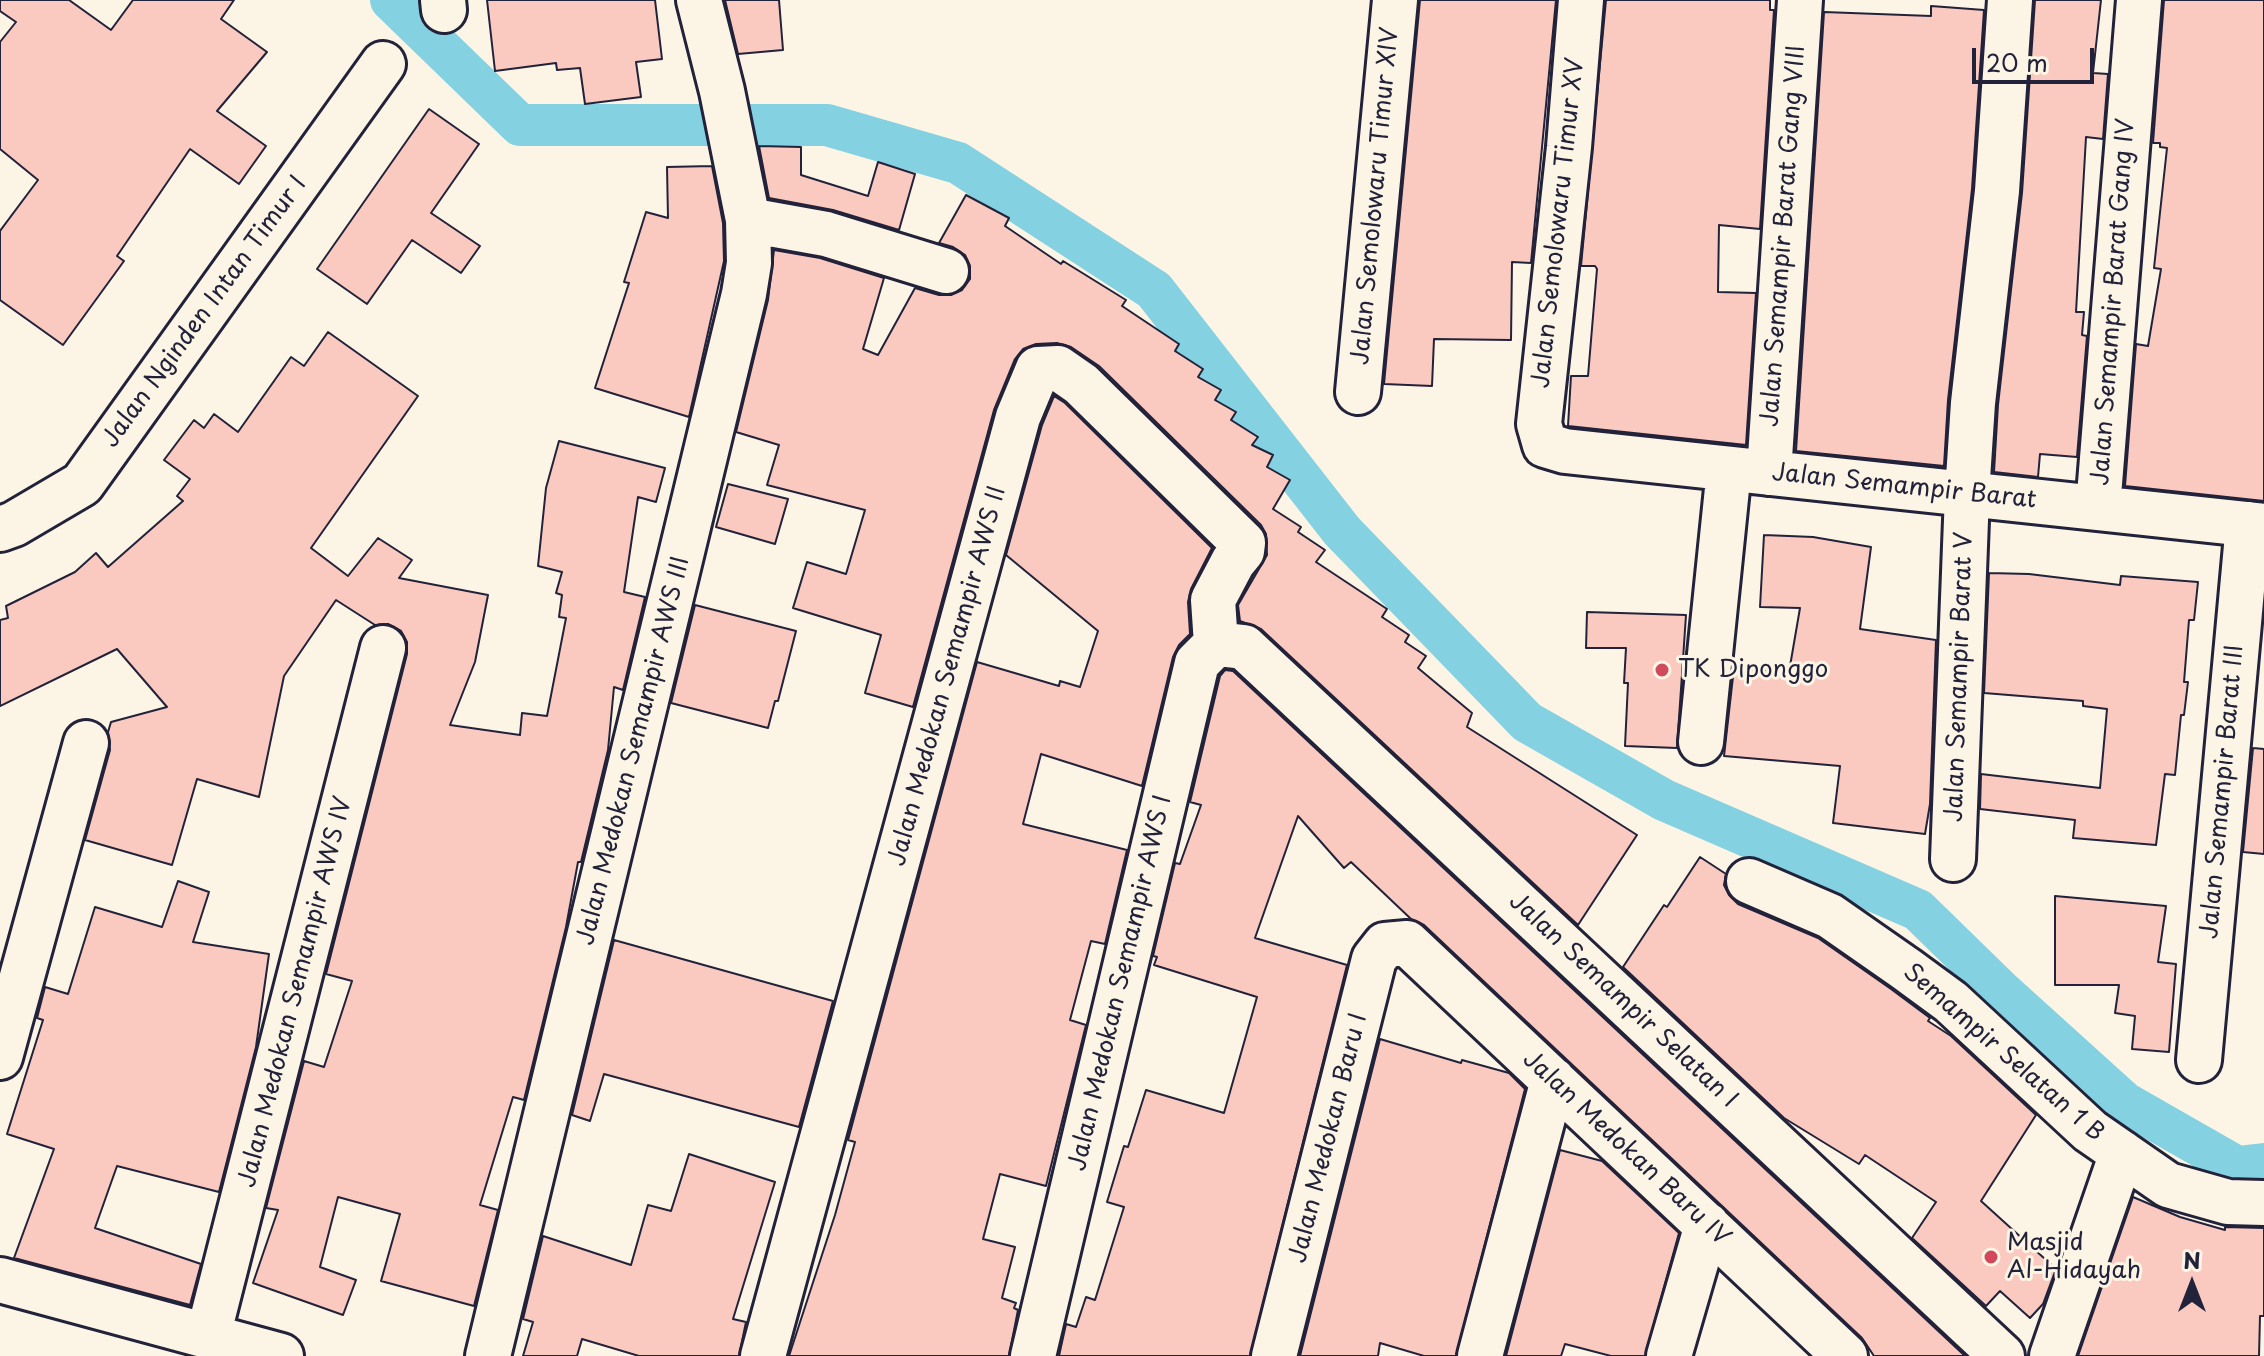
<!DOCTYPE html>
<html>
<head>
<meta charset="utf-8">
<style>
	body { margin:0 }
	#map { position:relative; width:2264px; height:1356px; overflow:hidden; background:#fcf5e5; font-family:"Playpen Sans",sans-serif }
	canvas { display:block }
	.north { position:absolute; left:2152px; top:1244px; width:80px; height:80px; -webkit-text-stroke:6px #fcf5e5; paint-order:stroke; rotate:0deg; font-size:22px; font-weight:700; line-height:32px; text-align:center; color:#22223b }
	.north::after { content:''; display:block; margin:auto; width:28px; height:36px; background:#22223b; clip-path:polygon(50% 0,100% 100%,50% 72%,0 100%) }
	.scale { position:absolute; left:1972px; top:48px; width:122px; height:36px; box-sizing:border-box; border:4px solid #22223b; border-top:0; padding-left:10px; font-size:24px; line-height:28px; white-space:nowrap; color:#22223b; -webkit-text-stroke:6px #fcf5e5; paint-order:stroke }
</style>
</head>
<body>
<div id="map">
<canvas width="2264" height="1356"></canvas>
<div class="north">N</div>
<div class="scale">20 m</div>
</div>
<script>
const g = document.querySelector('canvas').getContext('2d');
g.lineJoin = 'round';
function shape(rows) {
  const path = new Path2D();
  for (const r of rows) {
    path.moveTo(r[0], r[1]);
    for (let i = 2; i < r.length; i += 2) path.lineTo(r[i], r[i + 1]);
  }
  return path;
}
function trace(path, color, width, dash) {
  g.strokeStyle = color;
  g.lineWidth = width;
  g.lineCap = dash ? 'butt' : 'round';
  g.setLineDash(dash || []);
  g.stroke(path);
}
function fillPath(path, color) {
  g.fillStyle = color;
  g.fill(path, 'evenodd');
}
function write(font, color, halo, rows, align = 'center') {
  g.font = font + ' "Playpen Sans",sans-serif';
  g.lineWidth = 6;
  g.setLineDash([]);
  g.textBaseline = 'middle';
  g.strokeStyle = halo;
  g.fillStyle = color;
  for (const [text, x, y, turn = 0] of rows) {
    g.save();
    g.translate(x, y);
    g.rotate((+turn || 0) * Math.PI / 180);
    g.textAlign = isNaN(turn) ? turn : align;
    if (halo) g.strokeText(text, 0, 0);
    g.fillText(text, 0, 0);
    g.restore();
  }
}
trace(shape([
	[391,0,520,125,827,125,958,163,1154,290,1342,531,1527,722,1664,800,1918,910,2000,990,2125,1103,2237,1167,2264,1164]
]), '#83d1e1', 42);
const building = shape([
	[0,0,69,0,111,30,133,0,234,0,221,19,267,52,217,111,266,146,239,184,190,149,117,256,124,261,63,345,0,300,0,231,38,180,0,149,0,42,16,22,0,11,0,0],
	[487,0,655,0,662,59,636,62,641,97,585,104,580,68,557,70,556,63,495,71,487,0],
	[725,0,779,0,783,50,738,54,725,0],
	[1420,0,1556,0,1531,263,1512,262,1511,340,1434,339,1432,386,1384,384,1420,0],
	[1606,0,1770,0,1770,10,1774,10,1760,229,1719,225,1718,292,1756,293,1746,445,1568,426,1571,376,1588,376,1597,269,1595,266,1581,266,1606,0],
	[2035,0,2101,0,2093,73,2108,74,2103,139,2086,137,2076,312,2084,312,2082,335,2087,336,2077,457,2040,454,2038,477,1994,472,1998,405,2022,193,2035,0],
	[2164,0,2264,0,2264,501,2125,486,2136,344,2148,346,2161,269,2154,268,2167,148,2160,147,2160,143,2153,143,2164,0],
	[1931,6,1984,10,1972,189,1948,400,1944,466,1796,451,1824,12,1931,16,1931,6],
	[429,109,479,144,431,213,480,246,461,273,412,240,367,304,317,269,429,109],
	[759,146,801,147,801,175,868,196,878,162,915,174,899,230,833,210,769,198,759,146],
	[712,166,723,223,724,261,689,417,595,388,629,283,624,282,646,212,668,218,667,167,712,166],
	[966,195,1009,218,1005,226,1061,264,1063,261,1126,300,1122,306,1179,344,1175,351,1203,369,1198,377,1221,390,1215,400,1236,412,1231,420,1258,437,1252,445,1273,455,1267,467,1290,480,1273,509,1301,527,1298,532,1325,550,1316,562,1387,609,1382,617,1409,635,1405,642,1426,656,1418,668,1472,713,1467,727,1637,835,1578,925,1261,629,1240,621,1238,605,1267,555,1266,534,1261,525,1099,366,1071,347,1057,343,1036,344,1023,349,1015,359,994,410,913,707,865,693,881,635,793,608,807,562,846,574,865,510,767,485,779,445,736,432,768,300,774,250,820,258,884,278,863,349,878,355,915,288,939,295,951,295,962,290,970,279,970,266,965,255,953,247,939,243,966,195],
	[328,332,418,396,311,548,348,576,378,538,412,560,399,578,488,595,475,662,450,725,520,735,522,713,547,716,566,618,559,617,562,595,556,593,562,572,538,566,546,488,559,441,665,468,656,502,638,497,624,592,645,597,623,690,614,687,608,750,581,862,578,862,566,927,524,1100,513,1097,480,1205,498,1210,474,1306,381,1281,400,1214,338,1197,320,1267,356,1280,343,1315,253,1283,278,1210,266,1208,304,1061,324,1067,352,981,326,974,407,654,407,642,401,631,388,624,375,625,336,600,284,676,259,797,197,779,172,865,85,840,110,750,108,732,111,722,167,707,117,649,0,706,0,620,8,618,6,606,75,572,96,553,108,567,183,501,177,496,190,479,164,460,194,420,204,428,214,414,238,432,291,357,304,366,328,332],
	[1054,396,1065,403,1212,548,1191,589,1188,602,1190,634,1179,645,1173,657,1142,786,1041,754,1023,824,1127,850,1105,944,1091,941,1070,1020,1086,1025,1046,1186,1000,1174,983,1239,1015,1247,1002,1298,1016,1303,1014,1308,1018,1310,1009,1356,789,1356,835,1215,855,1142,848,1140,977,662,1059,686,1060,681,1080,687,1098,631,1006,555,1042,425,1054,396],
	[728,484,788,499,775,544,716,527,728,484],
	[1764,535,1813,537,1871,547,1860,629,1936,640,1930,804,1925,834,1833,823,1840,766,1724,756,1734,668,1789,672,1800,608,1760,607,1764,535],
	[1989,573,2029,574,2120,585,2121,576,2198,582,2194,620,2189,620,2184,682,2188,682,2184,715,2181,715,2175,775,2165,774,2156,845,2073,838,2075,820,1980,809,1981,774,2100,788,2107,709,2083,706,2083,701,1984,693,1989,573],
	[695,605,796,631,778,701,775,701,768,728,671,703,695,605],
	[1587,612,1686,615,1677,748,1625,746,1628,683,1624,683,1626,648,1586,648,1587,612],
	[1225,670,1233,671,1965,1356,1874,1356,1862,1338,1424,925,1411,919,1351,862,1344,868,1298,816,1255,938,1347,965,1250,1356,1059,1356,1066,1324,1076,1327,1086,1297,1095,1300,1124,1207,1107,1202,1124,1146,1128,1147,1146,1090,1224,1113,1257,997,1154,965,1157,957,1153,956,1175,863,1180,864,1201,805,1190,802,1220,676,1225,670],
	[2253,748,2264,749,2264,854,2243,852,2253,748],
	[1700,857,1726,874,1724,885,1729,895,1738,904,1818,938,1891,989,1930,1018,1928,1021,1951,1036,2036,1115,1981,1201,2056,1269,2043,1304,2030,1318,2000,1291,1986,1306,1912,1238,1936,1202,1865,1155,1859,1164,1784,1118,1623,967,1664,905,1667,907,1700,857],
	[178,881,209,892,193,942,269,954,256,1047,219,1192,117,1166,95,1228,201,1264,190,1305,14,1258,54,1149,7,1134,43,1020,37,1018,45,987,68,994,95,907,162,927,178,881],
	[2055,896,2166,906,2158,962,2176,964,2169,1052,2132,1049,2135,1016,2115,1013,2119,985,2055,985,2055,896],
	[614,940,833,1001,799,1127,604,1074,590,1121,572,1115,614,940],
	[1380,1039,1461,1063,1462,1060,1509,1073,1525,1089,1456,1356,1424,1356,1380,1343,1378,1356,1300,1356,1380,1039],
	[1560,1150,1602,1161,1679,1233,1645,1356,1611,1356,1565,1344,1561,1356,1506,1356,1560,1150],
	[689,1154,775,1182,733,1319,746,1322,739,1356,639,1356,582,1339,577,1356,523,1356,533,1322,523,1319,543,1236,631,1265,648,1205,671,1211,689,1154],
	[2133,1197,2180,1217,2225,1230,2225,1227,2264,1228,2264,1316,2260,1316,2259,1356,2078,1356,2133,1197]
]);
fillPath(building, '#facac0');
trace(building, '#22223b', 2);
const minor = shape([
	[443,0,444,10],
	[1581,0,1569,147,1539,424,1545,445,1565,451,2264,526],
	[748,220,826,234,946,271],
	[1358,392,1395,0],
	[1769,473,1800,0],
	[2098,508,2139,0],
	[0,529,14,524,82,484,383,64],
	[1701,742,1729,469],
	[1953,859,1967,494,1973,403,1997,191,2010,0],
	[1749,881,1830,916,1906,969,1951,1002,2090,1131,2168,1185,2228,1202,2264,1203],
	[0,1057,86,743],
	[2199,1060,2248,524],
	[0,1280,281,1356],
	[208,1336,383,648],
	[488,1356,744,294,749,263,748,220,722,91,699,0],
	[763,1356,1018,417,1038,369,1058,368,1081,384,1243,543,1242,551,1233,562,1213,600,1216,644],
	[1033,1356,1197,663,1216,644,1244,647,2002,1356],
	[1274,1356,1374,959,1385,945,1407,943,1845,1356],
	[1480,1356,1553,1080],
	[1669,1356,1707,1225],
	[2052,1356,2122,1153]
]);
trace(minor, '#22223b', 50);
trace(minor, '#fcf5e5', 44);
for (const [x, y, r, color] of [
	[1662,670,8,"#d1495b"],
	[1991,1257,8,"#d1495b"]
]) {
  const dot = new Path2D();
  dot.arc(x, y, r, 0, 2 * Math.PI);
  g.fillStyle = color;
  g.fill(dot);
  trace(dot, '#fcf5e5', 3);
}
write('24px', '#22223b', '#fcf5e5', [
	["Jalan Semolowaru Timur XIV",1376,196,-85],
	["Jalan Semolowaru Timur XV",1559,223,-84],
	["Jalan Semampir Barat Gang VIII",1784,236,-86],
	["Jalan Semampir Barat Gang IV",2114,302,-86],
	["Jalan Nginden Intan Timur I",205,312,-54],
	["Jalan Semampir Barat",1904,487,6],
	["Jalan Medokan Semampir AWS II",948,676,-75],
	["Jalan Semampir Barat V",1960,677,-88],
	["Jalan Medokan Semampir AWS III",634,751,-76],
	["Jalan Semampir Barat III",2223,792,-85],
	["Jalan Medokan Semampir AWS I",1121,983,-77],
	["Jalan Medokan Semampir AWS IV",296,992,-76],
	["Jalan Semampir Selatan I",1623,1001,43],
	["Semampir Selatan 1 B",2003,1053,41],
	["Jalan Medokan Baru I",1329,1138,-76],
	["Jalan Medokan Baru IV",1626,1149,43]
]);
write('24px', '#22223b', '#fcf5e5', [
	["TK Diponggo",1678,670],
	["Masjid",2007,1243],
	["Al-Hidayah",2007,1271]
], 'left');
</script>
</body>
</html>
